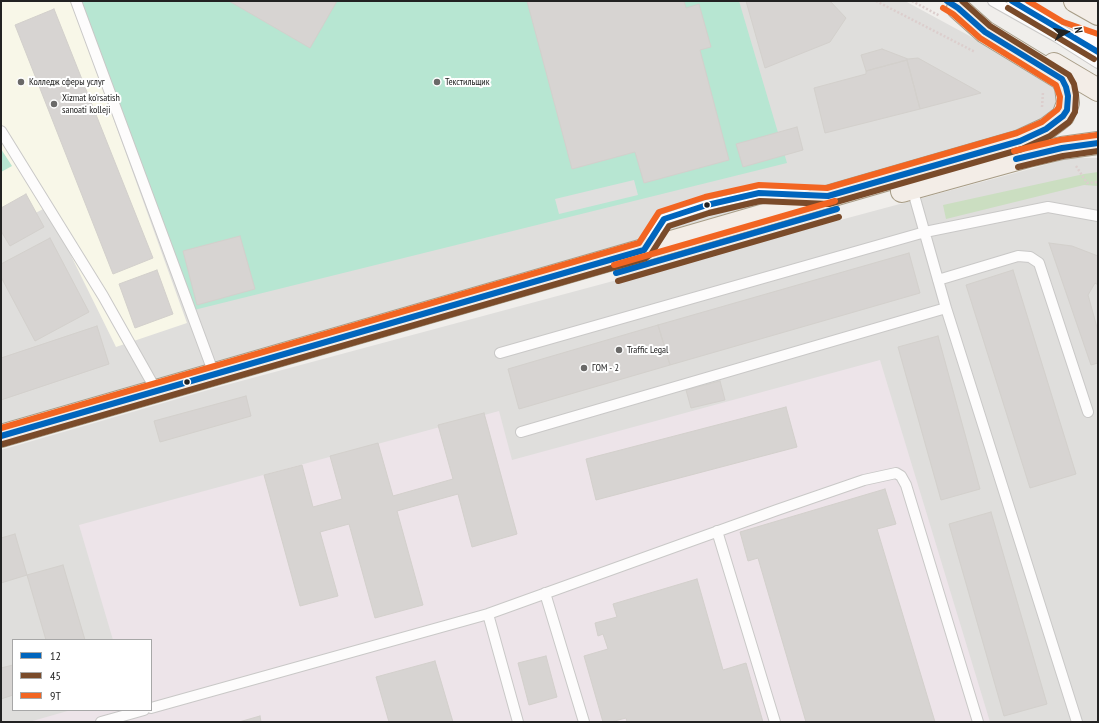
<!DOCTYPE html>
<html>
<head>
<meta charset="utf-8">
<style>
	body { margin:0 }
	#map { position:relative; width:1099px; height:723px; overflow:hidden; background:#f0eeeb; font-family:"PT Sans Narrow",sans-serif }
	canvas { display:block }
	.frame { position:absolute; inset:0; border:2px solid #222; pointer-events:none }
	.legend { position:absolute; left:12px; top:639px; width:140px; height:72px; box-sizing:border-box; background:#fff; border:1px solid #a7a7a7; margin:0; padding:5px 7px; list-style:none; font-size:12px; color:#222 }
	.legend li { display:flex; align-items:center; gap:8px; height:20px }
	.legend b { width:20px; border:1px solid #a7a7a7 }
	.north { position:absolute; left:1047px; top:12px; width:40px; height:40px; -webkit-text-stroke:3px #fff; paint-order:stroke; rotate:80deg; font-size:11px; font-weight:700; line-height:16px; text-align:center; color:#222 }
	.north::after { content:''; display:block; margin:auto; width:14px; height:18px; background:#222; clip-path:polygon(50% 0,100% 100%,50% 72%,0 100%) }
</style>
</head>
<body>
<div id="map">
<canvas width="1099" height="723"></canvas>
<div class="frame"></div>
<ul class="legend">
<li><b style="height:5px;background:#0065bd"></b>12</li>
<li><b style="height:5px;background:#7a4b2a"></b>45</li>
<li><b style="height:5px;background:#f26522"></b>9Т</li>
</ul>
<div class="north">N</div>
</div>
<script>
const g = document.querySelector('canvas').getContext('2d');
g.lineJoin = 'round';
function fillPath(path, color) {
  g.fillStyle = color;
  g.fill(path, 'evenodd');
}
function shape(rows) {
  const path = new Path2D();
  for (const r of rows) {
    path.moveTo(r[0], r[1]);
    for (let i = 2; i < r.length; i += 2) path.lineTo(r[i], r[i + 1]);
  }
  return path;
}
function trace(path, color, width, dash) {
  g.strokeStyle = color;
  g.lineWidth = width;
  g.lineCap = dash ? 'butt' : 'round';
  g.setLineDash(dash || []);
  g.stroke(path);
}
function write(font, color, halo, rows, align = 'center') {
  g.font = font + ' "PT Sans Narrow",sans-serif';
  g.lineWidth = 4;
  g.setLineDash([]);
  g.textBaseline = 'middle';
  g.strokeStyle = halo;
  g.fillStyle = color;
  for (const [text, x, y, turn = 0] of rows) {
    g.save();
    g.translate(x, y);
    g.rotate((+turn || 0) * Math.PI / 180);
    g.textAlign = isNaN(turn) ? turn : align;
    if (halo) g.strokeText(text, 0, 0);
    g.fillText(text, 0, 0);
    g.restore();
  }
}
fillPath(shape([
	[1,1,905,1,1049,79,1055,89,1057,102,1052,114,1031,130,821,186,600,257,1,429],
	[1071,158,1098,158,1098,722,1,722,1,450,215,388],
	[13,640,151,640,151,710,13,710]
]), '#dfdedc');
fillPath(shape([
	[880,360,990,722,29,722,71,710,151,710,151,640,113,640,79,525,499,411,512,460]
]), '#ede4e9');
fillPath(shape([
	[1,1,71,1,187,323,116,347,47,207,1,231]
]), '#f8f7e8');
fillPath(shape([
	[1098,172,1098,186,1084,185,946,219,943,205,1084,174]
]), '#cbdec1');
fillPath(shape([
	[81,1,739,1,787,163,194,310],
	[1,149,12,166,1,172]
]), '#b7e6d2');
fillPath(shape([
	[634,180,638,195,559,214,555,199]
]), '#e0dfde');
const building = shape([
	[229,1,337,1,310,48,229,1],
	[527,1,684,1,686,8,699,4,711,47,700,50,729,160,644,183,635,152,572,169,527,1],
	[746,1,830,1,846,18,830,42,765,68,746,1],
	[54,9,153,258,113,274,15,25,54,9],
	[882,49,908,59,918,58,981,93,920,109,907,60,866,71,861,55,882,49],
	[907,60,920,109,825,133,814,88,866,74,866,71,907,60],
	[797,127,803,150,743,167,736,144,797,127],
	[26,194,44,227,10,246,1,231,1,208,26,194],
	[240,236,255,289,197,305,183,251,240,236],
	[50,238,89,312,35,341,1,277,1,264,50,238],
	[1049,243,1072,246,1098,256,1098,285,1095,283,1088,295,1098,331,1098,363,1091,365,1049,243],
	[909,253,920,293,670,365,658,325,909,253],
	[157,270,173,314,135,328,119,284,157,270],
	[1013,270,1076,474,1030,488,966,285,1013,270],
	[658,325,670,365,519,409,508,369,658,325],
	[97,326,109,364,1,400,1,358,97,326],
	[938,336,980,489,941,500,898,347,938,336],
	[720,381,725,400,691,408,686,390,720,381],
	[246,396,251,416,160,442,154,421,246,396],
	[786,407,797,447,596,500,586,459,786,407],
	[484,413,517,534,472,547,458,494,397,511,423,605,375,618,349,524,320,532,338,596,300,606,264,475,302,465,313,507,342,499,330,456,378,443,393,496,453,479,438,425,484,413],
	[885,489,896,524,877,529,935,722,806,722,758,558,748,561,740,532,885,489],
	[991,512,1047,704,1004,716,949,524,991,512],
	[15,534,27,575,1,583,1,538,15,534],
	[63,565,85,640,46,640,27,575,63,565],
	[697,579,723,670,746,663,763,722,627,722,626,718,611,722,603,722,584,656,608,649,603,634,598,636,595,623,617,617,613,604,697,579],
	[546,656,557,697,529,705,518,663,546,656],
	[435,661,453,722,389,722,376,677,435,661],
	[13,665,13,695,1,699,1,668,13,665],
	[260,716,261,722,239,722,260,716]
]);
fillPath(building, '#d7d4d2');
trace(building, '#d3d0cc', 1);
const lane = shape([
	[76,1,214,374],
	[993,1,1057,37,1098,63],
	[1012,1,1098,52],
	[1079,36,1098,42],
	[1,131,103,296,156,390],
	[912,188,946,308,1077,722],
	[646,246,664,219,707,205,759,193,808,195],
	[938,280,1018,256,1030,257,1039,263,1088,412],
	[500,353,925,232,1048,207,1098,216],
	[521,432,946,308],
	[717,531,775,722],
	[545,593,584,722],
	[488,614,518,722],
	[151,708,488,614,777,510,864,480,896,473,901,476,906,485,978,722],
	[101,722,144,710]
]);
const primary = shape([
	[1075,1,1098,14],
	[1054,64,1098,90],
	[902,191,1032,155,1062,148,1098,143],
	[1,436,1020,141,1046,129,1058,120,1063,116,1068,103,1066,87,1062,79,985,32,958,8]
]);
trace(lane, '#c9c8c7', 12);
trace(primary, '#a79c86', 24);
trace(shape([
	[876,1,975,52],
	[912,1,940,16],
	[1042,107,1043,92],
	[1076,166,1087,183,1098,182]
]), '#dccecd', 2.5, [2, 2]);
trace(lane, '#fdfcfc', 10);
trace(primary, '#f3ede7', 22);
trace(shape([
	[1012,1,1098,52],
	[1016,159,1062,148,1098,143],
	[616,273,837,209],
	[1,436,644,250,664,219,707,205,759,193,828,196,1020,141,1046,129,1063,116,1067,110,1068,96,1066,87,1062,79,985,32,958,8,947,1]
]), '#0065bd', 6);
trace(shape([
	[1008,8,1094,59],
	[1018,167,1063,156,1098,151],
	[618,281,839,217],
	[3,444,646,258,651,254,669,226,709,213,760,201,829,204,1022,149,1050,136,1069,122,1075,112,1076,95,1074,84,1069,75,990,26,962,1]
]), '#7a4b2a', 6);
trace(shape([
	[1028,1,1063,22,1098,34],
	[1014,151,1060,140,1097,135],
	[614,265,835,201],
	[1,428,639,243,659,212,705,197,759,185,827,188,1017,133,1042,122,1057,110,1059,107,1060,97,1056,85,980,38,953,14,943,8]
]), '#f26522', 6);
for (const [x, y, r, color] of [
	[21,82,4,"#6a6968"],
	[437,82,4,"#6a6968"],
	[54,104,4,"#6a6968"],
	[707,205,3.5,"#222"],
	[619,350,4,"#6a6968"],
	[584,368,4,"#6a6968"],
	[187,382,3.5,"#222"]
]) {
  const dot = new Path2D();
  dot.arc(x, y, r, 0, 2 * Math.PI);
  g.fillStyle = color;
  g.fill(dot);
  trace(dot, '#fff', 1.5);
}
write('10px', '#222', '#fff', [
	["Колледж сферы услуг",29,82],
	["Текстильщик",445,82],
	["Xizmat ko'rsatish",62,98],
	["sanoati kolleji",62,110],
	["Traffic Legal",627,350],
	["ГОМ - 2",592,368]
], 'left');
</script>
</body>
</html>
